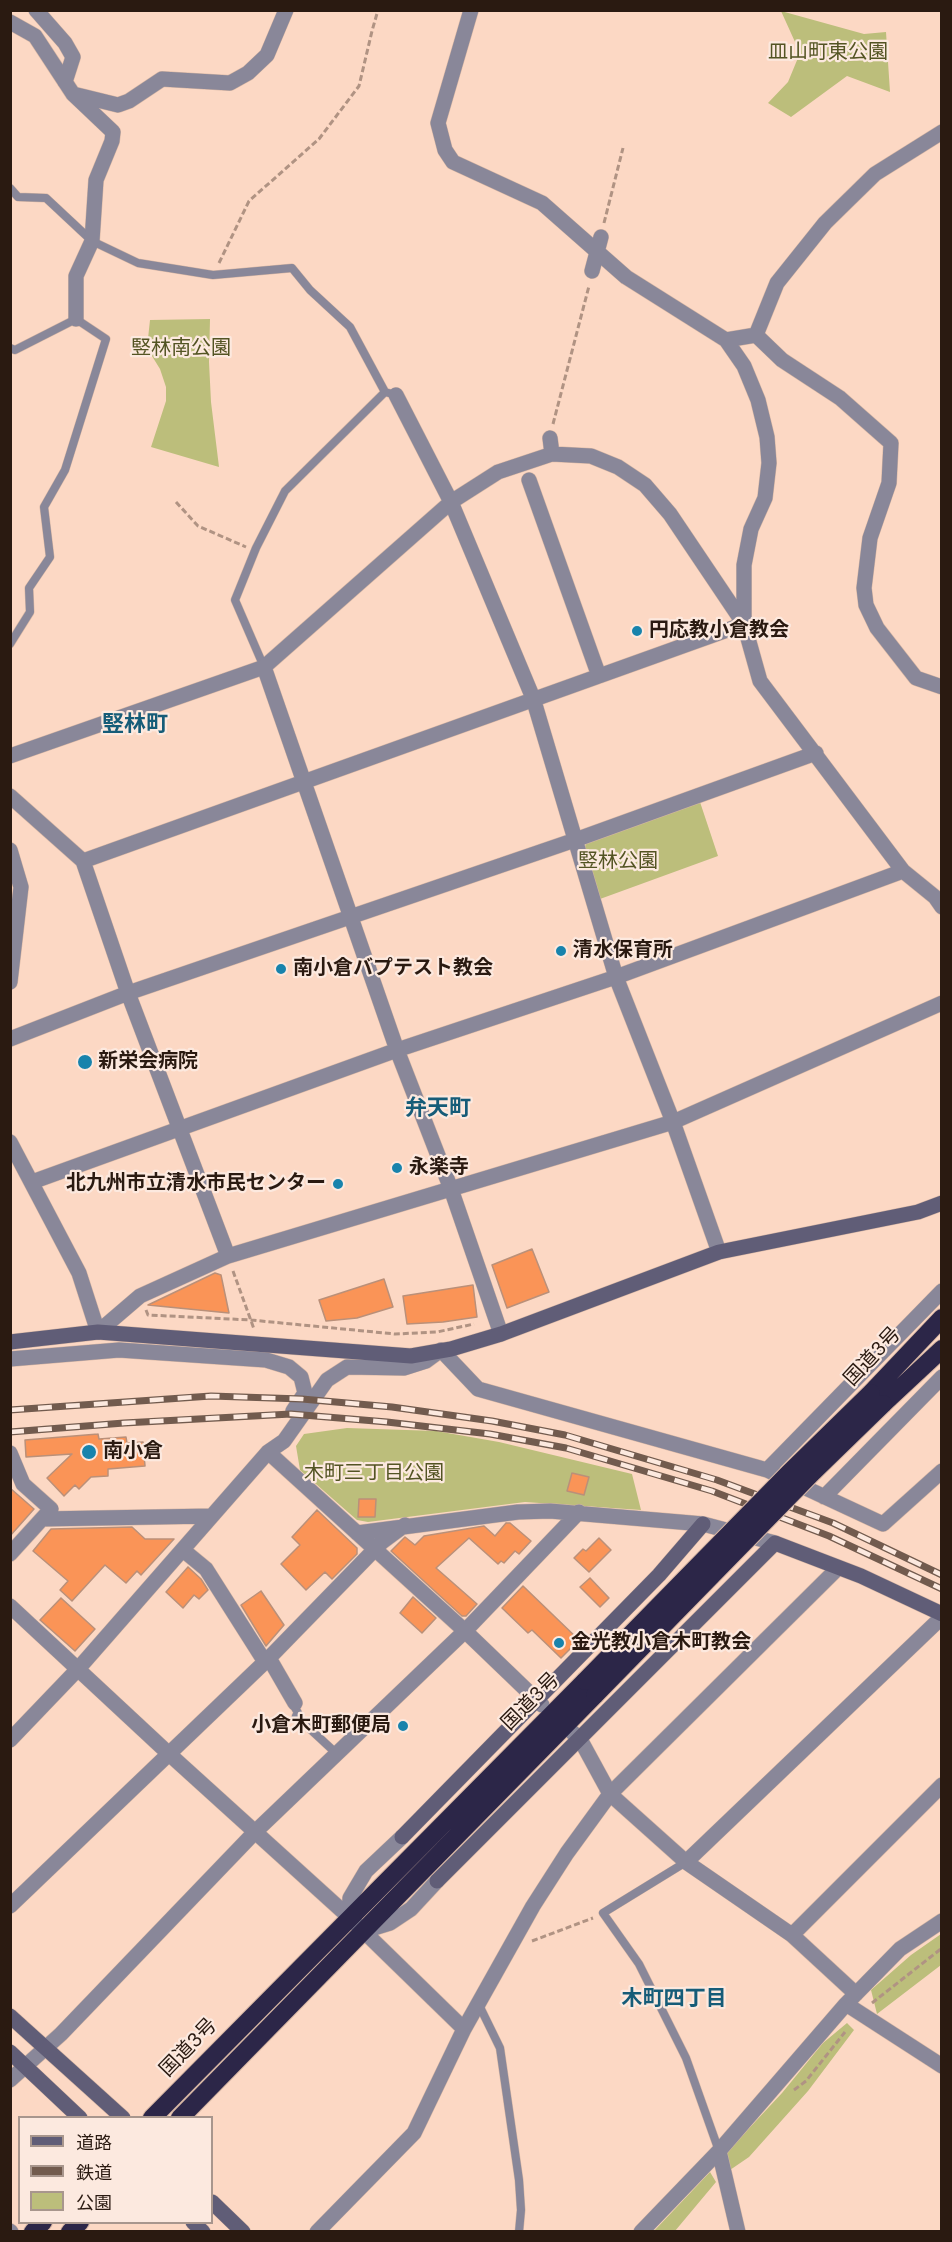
<!DOCTYPE html>
<html>
<head>
<meta charset="utf-8">
<style>
	body { margin:0 }
	#map { position:relative; width:952px; height:2242px; overflow:hidden; background:#fcd8c4; font-family:"DM Sans","Noto Sans JP",sans-serif }
	canvas { display:block }
	.frame { position:absolute; inset:0; border:12px solid #2a1a11; pointer-events:none }
	.legend { position:absolute; left:18px; top:2116px; width:195px; height:108px; box-sizing:border-box; background:#fce9df; border:2px solid #a8968d; margin:0; padding:8px 10px; list-style:none; font-size:18px; color:#2a1a11 }
	.legend li { display:flex; align-items:center; gap:12px; height:30px }
	.legend b { width:30px; border:2px solid #a8968d }
</style>
</head>
<body>
<div id="map">
<canvas width="952" height="2242"></canvas>
<div class="frame"></div>
<ul class="legend">
<li><b style="height:8px;background:#605d77"></b>道路</li>
<li><b style="height:8px;background:#725b4e"></b>鉄道</li>
<li><b style="height:16px;background:#bcbe7b"></b>公園</li>
</ul>
</div>
<script>
const g = document.querySelector('canvas').getContext('2d');
g.lineJoin = 'round';
function fillPath(path, color) {
  g.fillStyle = color;
  g.fill(path, 'evenodd');
}
function shape(rows) {
  const path = new Path2D();
  for (const r of rows) {
    path.moveTo(r[0], r[1]);
    for (let i = 2; i < r.length; i += 2) path.lineTo(r[i], r[i + 1]);
  }
  return path;
}
function trace(path, color, width, dash) {
  g.strokeStyle = color;
  g.lineWidth = width;
  g.lineCap = dash ? 'butt' : 'round';
  g.setLineDash(dash || []);
  g.stroke(path);
}
function write(font, color, halo, rows, align = 'center') {
  g.font = font + ' "DM Sans","Noto Sans JP",sans-serif';
  g.lineWidth = 4.5;
  g.setLineDash([]);
  g.textBaseline = 'middle';
  g.strokeStyle = halo;
  g.fillStyle = color;
  for (const [text, x, y, turn = 0] of rows) {
    g.save();
    g.translate(x, y);
    g.rotate((+turn || 0) * Math.PI / 180);
    g.textAlign = isNaN(turn) ? turn : align;
    if (halo) g.strokeText(text, 0, 0);
    g.fillText(text, 0, 0);
    g.restore();
  }
}
fillPath(shape([
	[781,11,864,34,886,32,890,92,847,76,791,117,768,103,788,82,800,53],
	[210,319,209,362,211,402,219,467,151,447,166,401,166,387,160,369,147,348,150,320],
	[700,802,718,856,600,899,583,850,587,842],
	[347,1428,436,1431,499,1442,632,1474,641,1510,525,1502,368,1522,357,1520,300,1470,296,1446,304,1434],
	[941,1934,941,1965,877,2014,871,1990,911,1955],
	[847,2023,854,2030,808,2091,749,2157,730,2170,726,2153,782,2093,823,2043],
	[710,2172,716,2182,675,2231,654,2231]
]), '#bcbe7b');
const building = shape([
	[532,1249,549,1292,507,1308,492,1265,532,1249],
	[215,1273,221,1275,229,1313,148,1305,215,1273],
	[384,1279,393,1307,357,1318,326,1321,319,1300,384,1279],
	[473,1285,477,1317,443,1322,407,1324,403,1296,473,1285],
	[98,1434,99,1439,126,1437,127,1443,143,1442,145,1466,108,1469,108,1476,91,1477,79,1489,75,1485,64,1496,47,1478,72,1454,26,1457,25,1440,98,1434],
	[572,1473,589,1477,584,1495,567,1491,572,1473],
	[10,1488,34,1509,10,1536,10,1488],
	[359,1499,376,1499,375,1517,358,1517,359,1499],
	[317,1510,357,1548,357,1554,332,1579,325,1572,306,1590,281,1564,300,1545,292,1537,317,1510],
	[506,1523,510,1523,531,1541,519,1554,515,1551,504,1563,501,1561,498,1564,469,1538,436,1568,477,1604,466,1616,462,1616,391,1551,405,1537,415,1545,424,1536,484,1526,495,1536,506,1523],
	[132,1527,145,1539,174,1539,141,1575,137,1571,126,1583,105,1565,72,1601,60,1590,68,1581,33,1551,51,1529,132,1527],
	[599,1538,611,1550,589,1572,574,1558,583,1549,586,1551,599,1538],
	[188,1567,201,1579,208,1590,199,1599,194,1595,183,1608,166,1592,188,1567],
	[590,1578,609,1598,600,1607,580,1587,590,1578],
	[523,1586,579,1640,561,1658,532,1630,528,1633,502,1608,523,1586],
	[261,1591,284,1625,266,1646,241,1605,261,1591],
	[413,1597,436,1618,422,1633,400,1613,413,1597],
	[61,1598,95,1629,75,1651,40,1620,61,1598]
]);
fillPath(building, '#fa9457');
trace(building, '#ba9079', 1.5);
const lane = shape([
	[10,188,18,197,46,198,92,241,138,263,213,275,292,268,310,290,350,327,385,392,396,395],
	[10,348,15,350,76,319,106,339,65,470,44,507,50,557,29,588,30,612,10,644],
	[264,667,235,600,256,548,285,491,385,392],
	[295,1703,293,1704,298,1713,296,1716,337,1754],
	[686,1862,603,1913,639,1964,686,2058,719,2151],
	[479,2005,500,2048,519,2180,521,2210,519,2232]
]);
const street = shape([
	[36,10,65,43,73,57,65,82],
	[471,10,438,123,445,150,453,162,542,203,626,277,726,340,744,366,758,400,767,437,769,463,765,498,751,529,744,565,744,624,760,681,903,871,935,897,942,907],
	[10,22,35,36,73,94,113,132,112,141,96,180,92,241,76,276,76,319],
	[73,94,118,105,129,101,162,79,230,83,248,73,267,55,286,10],
	[592,271,601,237],
	[756,335,782,360,840,398,891,443,889,483,870,538,864,588,866,605,877,628,916,678,942,687],
	[756,335,777,283,825,223,875,174,942,132],
	[726,340,756,335],
	[396,395,451,502,533,698,616,977,673,1122,719,1252],
	[550,438,552,454],
	[529,480,599,676],
	[264,667,397,1050,451,1189,501,1334],
	[10,756,264,667,451,502,498,472,552,454,591,456,618,467,645,485,670,514,744,624],
	[10,796,83,861,128,993,228,1256],
	[10,850,21,887,10,982],
	[83,861,744,624],
	[10,1039,128,993,575,840,816,753],
	[10,1142,79,1273,98,1332,140,1296,228,1256,673,1122,942,1003],
	[32,1182,397,1050,616,977,903,871],
	[10,1359,119,1350,266,1360,289,1367,301,1377,305,1393,293,1411],
	[268,1452,465,1631,542,1705],
	[10,1453,23,1484,51,1509,10,1554],
	[767,1470,942,1291],
	[824,1497,942,1377],
	[42,1519,212,1516],
	[357,1533,518,1512,550,1511,703,1524,775,1543],
	[183,1550,206,1569,265,1662],
	[10,1606,168,1753,349,1917,464,2029],
	[269,1658,295,1703],
	[572,1732,580,1739,610,1794,686,1862,792,1935,856,1994],
	[10,1740,78,1669,268,1452,284,1441,327,1380,347,1367,404,1368,426,1361,441,1350,478,1389,767,1470,883,1524,942,1471],
	[686,1862,942,1617],
	[10,1906,269,1658,382,1542,405,1525],
	[349,1917,350,1898,366,1871,402,1837],
	[364,1931,390,1923,411,1909,437,1881],
	[792,1935,942,1785],
	[846,2004,942,2066],
	[10,2080,61,2034,255,1832,465,1631,579,1512],
	[719,2151,738,2232],
	[10,2231,11,2232],
	[317,2232,414,2133,464,2029,533,1906,567,1853,610,1794,838,1568],
	[641,2232,719,2151,846,2004,900,1949,942,1921]
]);
const secondary = shape([
	[10,1342,98,1332,411,1356,451,1349,501,1334,719,1252,918,1212,942,1203],
	[402,1837,659,1575,703,1524],
	[437,1881,775,1543,861,1576,942,1614],
	[10,2016,123,2118],
	[10,2052,80,2118],
	[212,2202,243,2232],
	[193,2222,203,2232]
]);
const highway = shape([
	[871,1393,942,1318],
	[883,1404,942,1349],
	[152,2118,585,1681],
	[180,2118,595,1695],
	[33,2232,43,2222],
	[70,2232,80,2222]
]);
trace(lane, '#d6b6a4', 9);
trace(street, '#d6b6a4', 16);
trace(secondary, '#d6b6a4', 16);
trace(highway, '#d6b6a4', 20);
trace(shape([
	[604,223,623,148],
	[219,263,249,201,319,139,359,86,372,31,378,10],
	[553,424,589,286],
	[176,502,198,526,246,547],
	[233,1271,254,1329],
	[146,1310,148,1315,251,1320,395,1334,437,1332,474,1324],
	[532,1941,593,1918],
	[872,2003,942,1948],
	[794,2090,806,2081,845,2032]
]), '#b09383', 3, [6, 3]);
trace(lane, '#898799', 8);
trace(street, '#898799', 15);
trace(secondary, '#605d77', 15);
trace(highway, '#2c2648', 18);
const rail = shape([
	[10,1410,211,1396,302,1399,392,1407,492,1421,565,1435,717,1480,833,1523,942,1575],
	[10,1432,124,1423,291,1414,387,1422,490,1434,566,1448,712,1491,829,1536,942,1589]
]);
trace(rail, '#725b4e', 7);
trace(rail, '#fce9df', 4.5, [14]);
const highwayBridge = shape([
	[585,1681,789,1473,871,1393],
	[595,1695,813,1472,883,1404]
]);
trace(highwayBridge, '#d6b6a4', 20, []);
trace(highwayBridge, '#2c2648', 18);
for (const [x, y, r, color] of [
	[637,631,6,"#1883ac"],
	[561,951,6,"#1883ac"],
	[281,969,6,"#1883ac"],
	[85,1062,8,"#1883ac"],
	[397,1168,6,"#1883ac"],
	[338,1184,6,"#1883ac"],
	[89,1452,8,"#1883ac"],
	[559,1643,6,"#1883ac"],
	[403,1726,6,"#1883ac"]
]) {
  const dot = new Path2D();
  dot.arc(x, y, r, 0, 2 * Math.PI);
  g.fillStyle = color;
  g.fill(dot);
  trace(dot, '#fce9df', 2);
}
write('20px', '#535423', '#fce9df', [
	["皿山町東公園",828,53],
	["竪林南公園",181,349],
	["竪林公園",618,862],
	["木町三丁目公園",374,1474]
]);
write('bold 20px', '#2a1a11', '#fce9df', [
	["円応教小倉教会",649,631],
	["清水保育所",573,951],
	["南小倉バプテスト教会",293,969],
	["新栄会病院",98,1062],
	["永楽寺",409,1168],
	["北九州市立清水市民センター",326,1184,"right"],
	["南小倉",103,1452],
	["金光教小倉木町教会",571,1643],
	["小倉木町郵便局",391,1726,"right"]
], 'left');
write('20px', '#2a1a11', '#fce9df', [
	["国道3号",873,1357,-47],
	["国道3号",531,1702,-45],
	["国道3号",189,2048,-46]
]);
write('bold 21px', '#165c78', '#fce9df', [
	["木町四丁目",674,1999]
]);
write('bold 22px', '#165c78', '#fce9df', [
	["竪林町",135,725],
	["弁天町",438,1109]
]);
</script>
</body>
</html>
